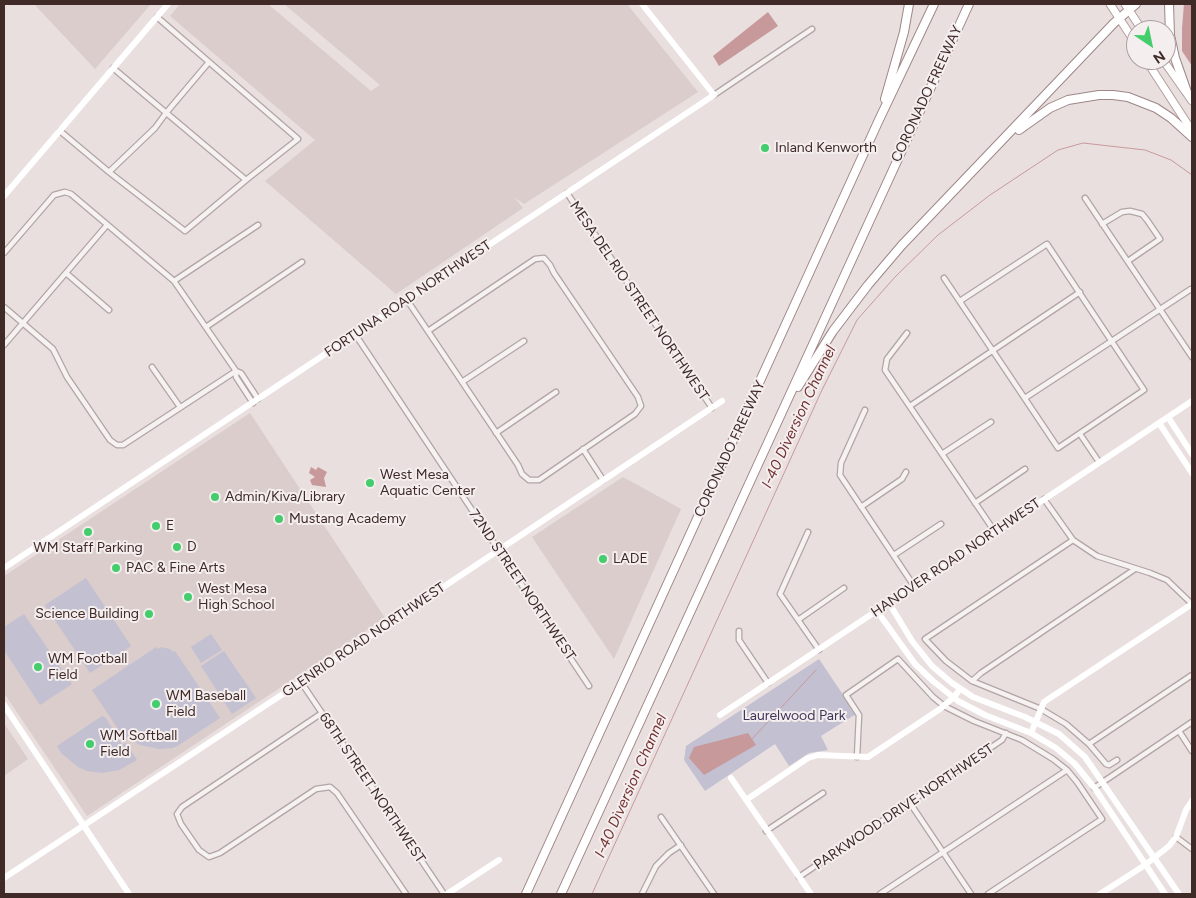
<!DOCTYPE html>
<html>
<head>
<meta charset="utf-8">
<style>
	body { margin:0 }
	#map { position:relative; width:1196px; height:898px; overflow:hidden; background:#e8dfde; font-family:Figtree,sans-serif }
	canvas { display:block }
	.frame { position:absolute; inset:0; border:5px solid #3f2a28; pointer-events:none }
	.north { position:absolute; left:1126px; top:20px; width:50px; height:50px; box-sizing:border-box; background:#f5eeee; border:1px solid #aca09f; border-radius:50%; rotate:146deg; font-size:14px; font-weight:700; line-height:20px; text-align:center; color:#3f2a28 }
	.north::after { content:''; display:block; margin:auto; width:18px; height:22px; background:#43cd6d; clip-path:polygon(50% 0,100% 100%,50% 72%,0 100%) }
</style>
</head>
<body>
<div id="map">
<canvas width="1196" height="898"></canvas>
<div class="frame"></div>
<div class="north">N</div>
</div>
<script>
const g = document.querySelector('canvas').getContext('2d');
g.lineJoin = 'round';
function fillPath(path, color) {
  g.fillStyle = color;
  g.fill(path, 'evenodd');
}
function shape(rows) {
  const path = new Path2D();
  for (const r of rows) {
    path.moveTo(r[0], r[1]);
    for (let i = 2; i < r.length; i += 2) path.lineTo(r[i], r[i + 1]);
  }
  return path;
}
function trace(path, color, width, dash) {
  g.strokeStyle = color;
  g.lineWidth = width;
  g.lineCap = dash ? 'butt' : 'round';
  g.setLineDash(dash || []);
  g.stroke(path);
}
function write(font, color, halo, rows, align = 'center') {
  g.font = font + ' Figtree,sans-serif';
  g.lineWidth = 4;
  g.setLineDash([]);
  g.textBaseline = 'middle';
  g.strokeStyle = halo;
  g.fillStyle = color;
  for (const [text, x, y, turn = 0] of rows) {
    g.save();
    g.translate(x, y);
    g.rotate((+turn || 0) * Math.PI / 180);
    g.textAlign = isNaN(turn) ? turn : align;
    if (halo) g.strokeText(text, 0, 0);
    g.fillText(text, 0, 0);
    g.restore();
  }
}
fillPath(shape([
	[34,4,151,4,95,69],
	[180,4,268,4,371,91,380,85,284,4,627,4,698,92,524,204,514,197,523,208,396,294,265,181,315,140,170,16],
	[250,413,385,618,87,816,4,693,4,576],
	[623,477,681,509,614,659,532,537],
	[4,723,28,759,4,776]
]), '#dacdcc');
fillPath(shape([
	[86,578,131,646,90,673,45,605],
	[24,614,72,684,40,705,4,650,4,627],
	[211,634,222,650,201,663,191,647],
	[156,647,158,649,161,647,170,649,173,652,175,651,220,718,179,745,173,748,159,749,140,745,122,735,92,690],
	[224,651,256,698,232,714,201,666],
	[819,659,856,714,821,736,828,750,809,753,789,766,775,744,705,791,684,760,686,746],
	[102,716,106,718,122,745,126,743,137,760,119,770,102,773,87,771,78,767,61,753,57,746]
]), '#c3c0d2');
fillPath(shape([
	[1184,4,1192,4,1192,66,1182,51,1182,28],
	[768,12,778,26,719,66,713,56],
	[311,467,316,470,318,467,327,472,324,478,326,487,312,485,310,480,315,477,309,473],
	[748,733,756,745,704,775,689,758,694,747]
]), '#c8999b');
trace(shape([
	[752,739,816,670],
	[592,894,822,390,857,320,895,277,938,235,990,195,1058,150,1083,143,1145,150,1171,160,1192,175]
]), '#c8999b', 1);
const street = shape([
	[157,17,298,139,246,180],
	[714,95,812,29],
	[60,131,109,172,185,231,246,180,113,68],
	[109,172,155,128,166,113,209,62],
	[567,193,712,408],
	[1085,198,1192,357],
	[1102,224,1122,212,1130,211,1142,214,1147,220,1160,239,1128,261],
	[4,253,54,195,65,192,71,194,174,281,236,371,236,377,253,403],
	[66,273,109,310],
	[944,278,1058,448,1144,390,1047,244,960,301],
	[174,281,258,225],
	[407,300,518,465,522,474,529,480,539,480,635,414,641,406,638,397,554,273,550,265,544,258,535,259,428,331],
	[4,307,53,349,67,377,110,440,117,445,123,445,236,371],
	[206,327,302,262],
	[907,333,887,359,885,370,995,532],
	[355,334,589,686],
	[4,345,107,225],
	[152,367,180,407],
	[236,371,241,373,258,399],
	[462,382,524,341],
	[1025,398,1191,289],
	[910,406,1080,292],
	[865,410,841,463,840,475,914,586],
	[496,433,556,392],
	[1080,434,1099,462],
	[583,449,603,480],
	[942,454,991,422],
	[1044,499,1073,540,1097,556,1150,573,1167,580,1192,604],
	[975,503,1025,469],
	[861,507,902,479,906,472],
	[808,532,780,594,819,650],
	[1073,540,925,639,946,661,972,681,1041,709,1066,724,1089,744,1106,764,1109,765,1117,760],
	[894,555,941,524],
	[798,620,844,588],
	[739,631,739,640,768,683],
	[972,681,981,673,1135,569],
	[301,682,444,894],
	[322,713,182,807,177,814,181,824,199,850,209,857,220,853,316,789,330,787,337,793,406,894],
	[1179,731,1192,751],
	[1089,744,1192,675],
	[857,757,859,715,846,695,898,659,933,697,944,706,974,721,1022,740,1053,759,1067,770,1077,782,1102,819,988,894],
	[1094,788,1192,722],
	[910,803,971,894],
	[661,817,714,894],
	[766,831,823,793],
	[1176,837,1192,849],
	[799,877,1002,740,1006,733],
	[642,894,656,866,669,853,681,845],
	[880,894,1067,770]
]);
const primary = shape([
	[1110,4,1136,44],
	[1125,4,1142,30],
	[1146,60,1192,131],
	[1163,60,1192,101]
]);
const highway = shape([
	[1169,4,1170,35,1175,58,1187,92],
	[885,99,904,32,909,4],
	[1019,130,1050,108,1068,100,1099,95,1113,95,1128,97,1156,108,1171,118,1192,137],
	[798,387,833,331,868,285,902,245,1114,23,1136,4],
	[526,894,878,122,934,4],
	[561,894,969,4]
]);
trace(street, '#b2a5a4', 7);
trace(primary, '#b49f9e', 9);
trace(highway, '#9e8786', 10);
trace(street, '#f6f2f1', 4.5);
trace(shape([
	[4,196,168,4],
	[1168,417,1192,454],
	[1159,423,1192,473],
	[4,568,714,95,642,4],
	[889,603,912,641,932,666,952,683,973,697,1025,717,1059,734,1085,757,1179,894],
	[877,611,915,664,933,681,958,701,985,715,1031,733,1056,748,1075,764,1096,790,1165,894],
	[4,705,129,894],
	[720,715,1192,401],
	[1031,733,1044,702,1192,604],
	[731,778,811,894],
	[746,800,808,758,818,755,868,757,940,709,954,697,960,689],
	[4,878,301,682,722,401],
	[447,894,499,860],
	[1100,894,1145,865,1169,846,1176,837,1186,810,1192,801]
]), '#fff', 6);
trace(primary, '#fff', 7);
trace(highway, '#fff', 8);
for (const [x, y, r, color] of [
	[765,148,5,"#43cd6d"],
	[370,483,5,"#43cd6d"],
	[215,497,5,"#43cd6d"],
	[279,519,5,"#43cd6d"],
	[156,526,5,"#43cd6d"],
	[88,532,5,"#43cd6d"],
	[177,547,5,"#43cd6d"],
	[603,559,5,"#43cd6d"],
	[116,568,5,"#43cd6d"],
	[188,597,5,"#43cd6d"],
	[149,614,5,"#43cd6d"],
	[38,667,5,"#43cd6d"],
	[156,704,5,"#43cd6d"],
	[90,744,5,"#43cd6d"]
]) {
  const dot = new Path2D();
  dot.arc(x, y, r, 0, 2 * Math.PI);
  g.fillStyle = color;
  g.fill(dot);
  trace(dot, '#f5eeee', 2);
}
write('14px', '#3f2a28', '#f5eeee', [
	["CORONADO FREEWAY",927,94,-65],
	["FORTUNA ROAD NORTHWEST",408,299,-34],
	["MESA DEL RIO STREET NORTHWEST",639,301,56],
	["CORONADO FREEWAY",730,449,-65],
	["HANOVER ROAD NORTHWEST",956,558,-34],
	["72ND STREET NORTHWEST",522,585,56],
	["GLENRIO ROAD NORTHWEST",364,640,-34],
	["68TH STREET NORTHWEST",372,788,56],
	["PARKWOOD DRIVE NORTHWEST",904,807,-34]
]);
write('14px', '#3f2a28', '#f5eeee', [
	["Inland Kenworth",775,148],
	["West Mesa",380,475],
	["Aquatic Center",380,491],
	["Admin/Kiva/Library",225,497],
	["Mustang Academy",289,519],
	["E",166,526],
	["D",187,547],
	["WM Staff Parking",88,548,"center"],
	["LADE",613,559],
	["PAC & Fine Arts",126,568],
	["West Mesa",198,589],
	["High School",198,605],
	["Science Building",139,614,"right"],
	["WM Football",48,659],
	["Field",48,675],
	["WM Baseball",166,696],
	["Field",166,712],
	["WM Softball",100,736],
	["Field",100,752]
], 'left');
write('14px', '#3f355a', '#f5eeee', [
	["Laurelwood Park",794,716]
]);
write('italic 15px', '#723232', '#f5eeee', [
	["I-40 Diversion Channel",799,417,-65],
	["I-40 Diversion Channel",631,786,-66]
]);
</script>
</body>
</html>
